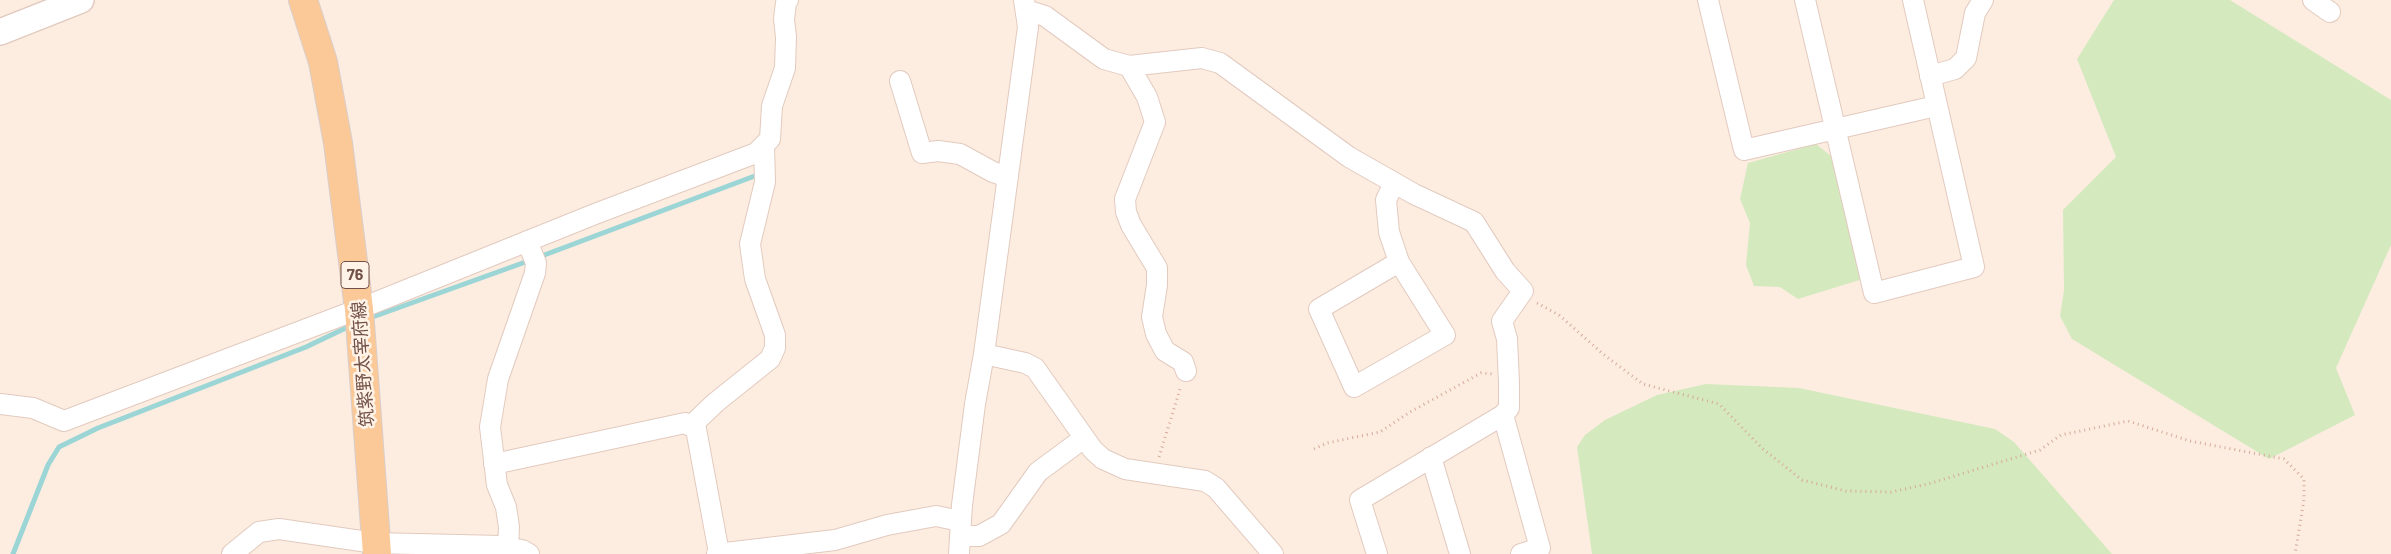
<!DOCTYPE html>
<html>
<head>
<meta charset="utf-8">
<style>
	body { margin:0 }
	canvas { display:block; background:#fcede0 }
</style>
</head>
<body>
<canvas width="2391" height="554"></canvas>
<script>
const g = document.querySelector('canvas').getContext('2d');
g.lineJoin = 'round';
function fillPath(path, color) {
  g.fillStyle = color;
  g.fill(path, 'evenodd');
}
function shape(rows) {
  const path = new Path2D();
  for (const r of rows) {
    path.moveTo(r[0], r[1]);
    for (let i = 2; i < r.length; i += 2) path.lineTo(r[i], r[i + 1]);
  }
  return path;
}
function trace(path, color, width, dash) {
  g.strokeStyle = color;
  g.lineWidth = width;
  g.lineCap = dash ? 'butt' : 'round';
  g.setLineDash(dash || []);
  g.stroke(path);
}
function write(font, color, halo, rows, align = 'center') {
  g.font = font + ' Barlow,"Noto Sans JP",sans-serif';
  g.lineWidth = 5;
  g.setLineDash([]);
  g.textBaseline = 'middle';
  g.strokeStyle = halo;
  g.fillStyle = color;
  for (const [text, x, y, turn = 0] of rows) {
    g.save();
    g.translate(x, y);
    g.rotate((+turn || 0) * Math.PI / 180);
    g.textAlign = isNaN(turn) ? turn : align;
    if (halo) g.strokeText(text, 0, 0);
    g.fillText(text, 0, 0);
    g.restore();
  }
}
fillPath(shape([
	[2114,0,2230,0,2391,100,2391,245,2336,368,2355,415,2269,459,2072,339,2060,316,2064,290,2063,210,2116,157,2077,59],
	[1816,144,1831,156,1863,279,1798,299,1780,287,1754,286,1746,265,1750,223,1740,199,1748,163],
	[1706,384,1799,388,1995,429,2014,442,2112,554,1592,554,1577,447,1585,435,1605,420,1657,395]
]), '#d5e9bf');
trace(shape([
	[539,257,760,174],
	[367,319,531,260],
	[13,554,48,465,59,447,98,428,306,347,352,325]
]), '#9bd5d6', 5);
const minor = shape([
	[1708,0,1744,150,1936,106],
	[1805,0,1874,293,1974,267,1913,0],
	[2313,0,2330,12],
	[1026,10,1045,16,1104,59,1129,66,1202,58,1220,63,1349,157,1414,194,1474,222,1505,271,1523,291,1502,321,1507,339,1509,382,1509,408,1503,415],
	[1129,66,1147,97,1155,122,1125,199,1126,212,1131,225,1157,268,1157,285,1152,317,1156,334,1165,351,1183,362,1186,371],
	[1930,76,1955,69,1966,58,1975,13,1983,0],
	[900,81,922,153,938,151,960,154,993,172,1008,177],
	[1394,183,1386,200,1389,232,1399,262,1445,335,1354,387,1319,309,1399,262],
	[984,354,1025,363,1035,368,1093,450,1103,459,1125,469,1205,481,1216,488,1273,554],
	[0,404,33,408,64,421,359,309,595,214,756,153,770,139,772,106,785,68,786,37,784,19,786,3,788,0],
	[691,426,715,403,770,359,775,348,775,335,755,279,750,244,765,182,764,145],
	[1431,457,1460,554],
	[494,464,685,423,696,429,719,553],
	[960,536,979,536,1001,524,1038,472,1084,438],
	[508,548,509,527,506,507,497,485,490,427,498,379,535,273,536,263,527,241],
	[232,554,259,532,279,529,375,543,500,546,522,550,529,554],
	[717,554,835,540,887,525,936,516,960,521],
	[959,554,962,505,975,404,984,354,1028,27,1024,0],
	[1377,554,1360,500,1503,415,1540,548,1521,554]
]);
const tertiary = shape([
	[0,32,81,0]
]);
const primary = shape([
	[303,0,323,62,338,143,359,309,377,554]
]);
trace(minor, '#e2cabf', 22);
trace(tertiary, '#e2cabf', 28);
trace(primary, '#d8cecc', 30);
trace(shape([
	[1537,303,1559,315,1603,354,1643,384,1719,404,1763,449,1802,480,1846,491,1891,492,1928,484,2040,450,2061,435,2128,421,2190,441,2284,459,2304,479,2304,500,2295,554],
	[1314,449,1327,443,1380,432,1410,412,1481,373,1493,374],
	[1159,457,1181,386]
]), '#d5aa9b', 3, [1, 4]);
trace(minor, '#fff', 20);
trace(tertiary, '#fff', 25);
trace(primary, '#fbc998', 28);
for (const [x, y, w] of [
	[355,275,28]
]) {
  const box = new Path2D();
  box.roundRect(x - w / 2, y - 13.5, w, 27, 4);
  g.fillStyle = '#fff2e6';
  g.fill(box);
  trace(box, '#725148', 1);
}
write('bold 16px', '#725148', null, [
	["76",355,275]
]);
write('18px', '#725148', '#fff2e6', [
	["筑紫野太宰府線",363,364,-94]
]);
</script>
</body>
</html>
